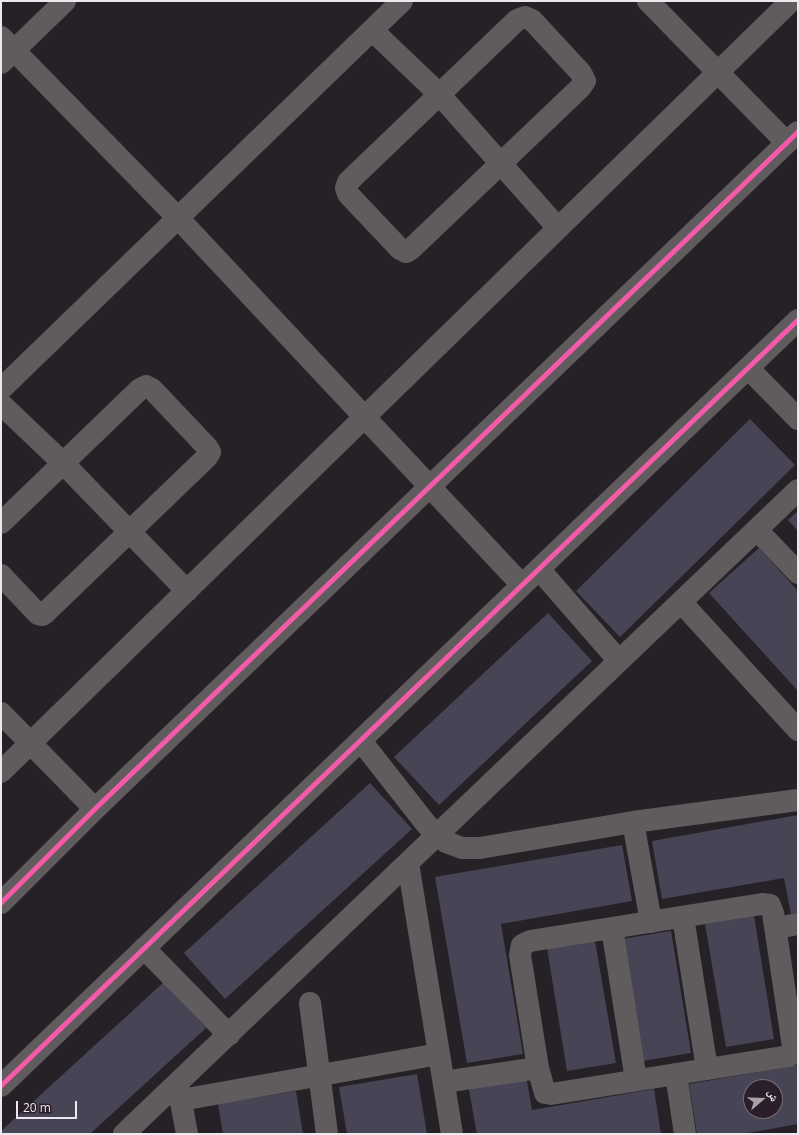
<!DOCTYPE html>
<html>
<head>
<meta charset="utf-8">
<style>
	body { margin:0 }
	#map { position:relative; width:799px; height:1135px; overflow:hidden; background:#262126; font-family:"Open Sans","Noto Naskh Arabic",sans-serif }
	canvas { display:block }
	.frame { position:absolute; inset:0; border:2px solid #efe7ef; pointer-events:none }
	.north { position:absolute; left:743px; top:1079px; width:40px; height:40px; box-sizing:border-box; background:#291e29; border:1px solid #786e78; border-radius:50%; rotate:71deg; font-size:11px; font-weight:700; line-height:16px; text-align:center; color:#efe7ef }
	.north::after { content:''; display:block; margin:auto; width:14px; height:18px; background:#a9a2a9; clip-path:polygon(50% 0,100% 100%,50% 72%,0 100%) }
	.scale { position:absolute; left:16px; top:1101px; width:61px; height:18px; box-sizing:border-box; border:2px solid #efe7ef; border-top:0; padding-left:5px; font-size:12px; line-height:14px; white-space:nowrap; color:#efe7ef; -webkit-text-stroke:3px #291e29; paint-order:stroke }
</style>
</head>
<body>
<div id="map">
<canvas width="799" height="1135"></canvas>
<div class="frame"></div>
<div class="north">ش</div>
<div class="scale">20 m</div>
</div>
<script>
const g = document.querySelector('canvas').getContext('2d');
g.lineJoin = 'round';
function fillPath(path, color) {
  g.fillStyle = color;
  g.fill(path, 'evenodd');
}
function shape(rows) {
  const path = new Path2D();
  for (const r of rows) {
    path.moveTo(r[0], r[1]);
    for (let i = 2; i < r.length; i += 2) path.lineTo(r[i], r[i + 1]);
  }
  return path;
}
function trace(path, color, width, dash) {
  g.strokeStyle = color;
  g.lineWidth = width;
  g.lineCap = dash ? 'butt' : 'round';
  g.setLineDash(dash || []);
  g.stroke(path);
}
fillPath(shape([
	[750,419,795,465,620,637,576,591],
	[798,511,798,531,788,520],
	[759,548,798,591,798,691,709,593],
	[548,613,592,661,439,805,394,757],
	[370,783,412,829,225,999,184,953],
	[798,815,798,913,791,914,784,878,662,899,652,841],
	[622,845,632,901,501,924,523,1054,467,1063,435,877],
	[754,916,774,1039,726,1047,705,924],
	[671,931,691,1053,643,1061,622,939],
	[595,941,616,1063,567,1071,547,948],
	[164,982,206,1028,90,1134,1,1134,1,1131],
	[798,1065,798,1124,742,1134,697,1134,689,1084],
	[751,1087,775,1087,775,1111,751,1111],
	[417,1074,427,1134,347,1134,339,1087],
	[526,1076,532,1110,654,1089,661,1134,477,1134,468,1085],
	[296,1091,303,1134,223,1134,218,1104]
]), '#474455');
trace(shape([
	[648,1,787,143],
	[525,17,532,20,581,73,585,81,581,87,411,249,406,252,400,249,348,194,346,188,348,182,517,20,525,17],
	[372,30,439,94,558,228],
	[1,37,178,218,522,585],
	[1,63,65,1],
	[748,368,798,419],
	[1,389,402,1],
	[1,404,63,463,187,591],
	[1,523,140,389,146,386,152,389,207,447,210,452,207,457,45,613,42,615,38,614,1,575],
	[757,530,798,573],
	[539,569,619,661],
	[681,602,798,730],
	[1,713,95,809],
	[361,741,427,825,446,842,462,848,480,848,633,822,798,800],
	[1,772,791,1],
	[633,822,651,922],
	[408,863,452,1134],
	[1,903,95,809,798,132],
	[762,904,770,905,773,913,794,1053,789,1056,551,1094,545,1093,538,1068,520,955,522,945,530,941,762,904],
	[683,917,707,1069],
	[612,928,636,1080],
	[776,928,798,924],
	[144,948,229,1035],
	[310,1003,327,1134],
	[676,1074,685,1134],
	[444,1082,538,1068],
	[1,1086,798,320],
	[178,1086,187,1134],
	[181,1100,439,1054],
	[124,1134,798,490]
]), '#605c5d', 22);
trace(shape([
	[1,903,95,809,798,132],
	[1,1086,798,320]
]), '#f35aa7', 5);
</script>
</body>
</html>
